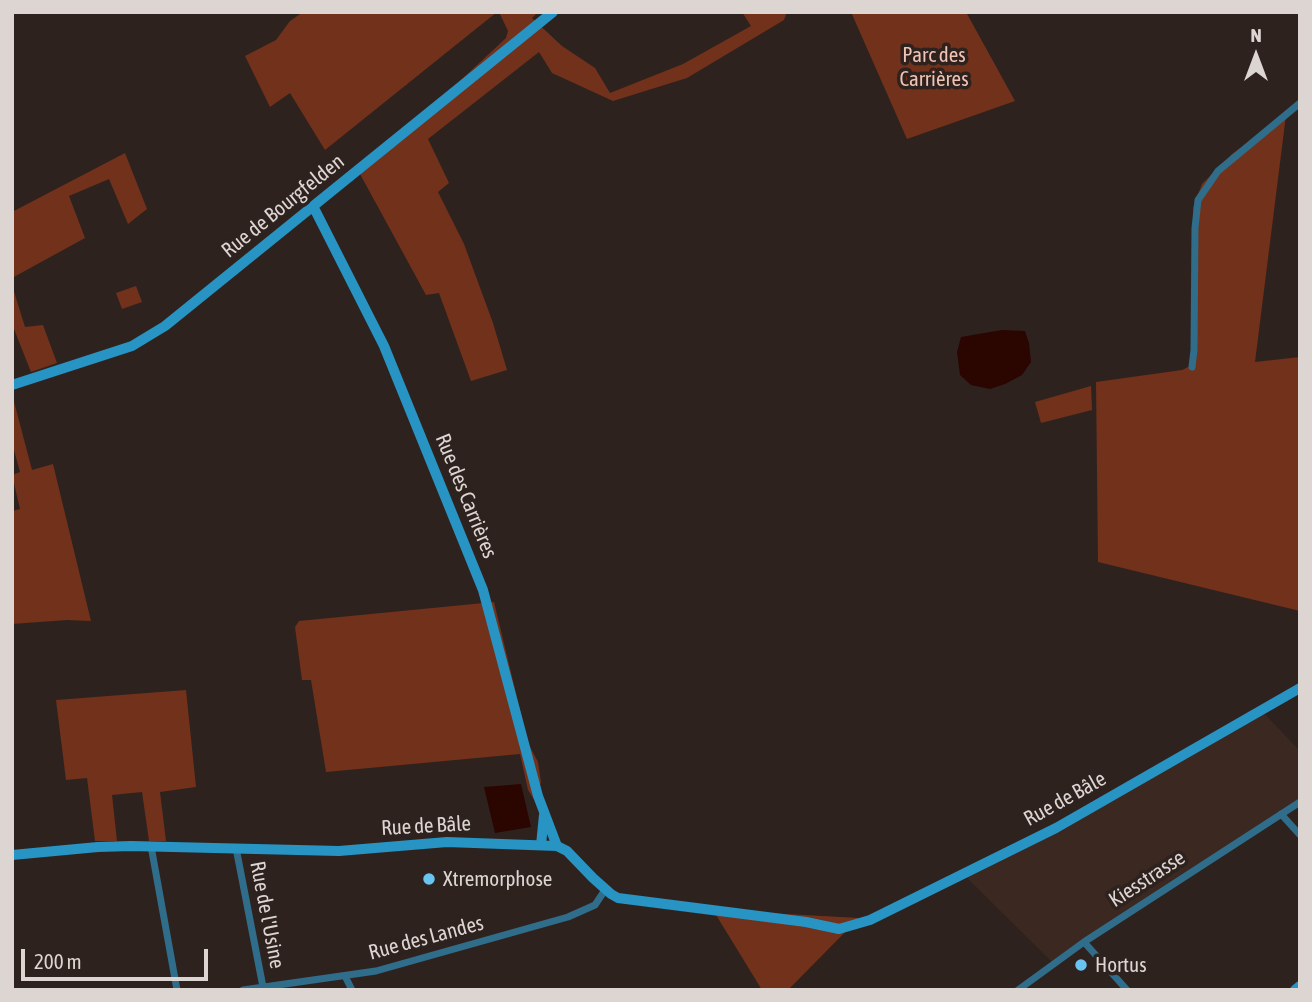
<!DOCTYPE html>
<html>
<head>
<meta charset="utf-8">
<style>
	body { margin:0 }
	#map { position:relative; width:1312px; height:1002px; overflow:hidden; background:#2e221f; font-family:"Asap Condensed",sans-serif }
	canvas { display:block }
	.frame { position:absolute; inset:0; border:14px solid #ddd5d2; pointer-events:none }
	.north { position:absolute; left:1221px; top:21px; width:70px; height:70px; -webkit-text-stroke:5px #2e221f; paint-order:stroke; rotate:0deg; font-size:19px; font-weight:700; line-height:28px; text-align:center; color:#ddd5d2 }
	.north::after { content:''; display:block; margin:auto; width:24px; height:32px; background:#ddd5d2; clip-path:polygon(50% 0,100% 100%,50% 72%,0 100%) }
	.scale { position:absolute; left:21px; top:949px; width:187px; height:32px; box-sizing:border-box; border:4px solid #ddd5d2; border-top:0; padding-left:9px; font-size:21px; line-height:24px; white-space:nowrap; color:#ddd5d2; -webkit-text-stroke:5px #2e221f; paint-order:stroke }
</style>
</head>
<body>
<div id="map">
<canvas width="1312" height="1002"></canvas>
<div class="frame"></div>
<div class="north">N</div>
<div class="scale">200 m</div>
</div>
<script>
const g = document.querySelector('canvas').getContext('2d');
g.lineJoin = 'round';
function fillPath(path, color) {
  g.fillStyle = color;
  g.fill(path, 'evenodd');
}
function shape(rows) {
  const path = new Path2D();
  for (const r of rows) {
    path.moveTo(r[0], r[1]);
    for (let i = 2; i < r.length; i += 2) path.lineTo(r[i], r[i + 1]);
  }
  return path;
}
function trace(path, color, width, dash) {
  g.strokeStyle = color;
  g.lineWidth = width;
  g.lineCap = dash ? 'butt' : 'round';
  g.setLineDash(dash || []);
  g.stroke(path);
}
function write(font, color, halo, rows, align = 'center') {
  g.font = font + ' "Asap Condensed",sans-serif';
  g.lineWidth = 7;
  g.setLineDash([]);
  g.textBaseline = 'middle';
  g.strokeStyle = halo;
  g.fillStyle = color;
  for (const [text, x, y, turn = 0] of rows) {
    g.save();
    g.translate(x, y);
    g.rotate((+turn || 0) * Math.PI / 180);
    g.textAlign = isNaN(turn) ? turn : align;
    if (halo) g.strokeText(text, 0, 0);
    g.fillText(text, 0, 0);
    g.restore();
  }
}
fillPath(shape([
	[1259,708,1300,751,1300,802,1053,963,965,876]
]), '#3a2821');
fillPath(shape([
	[303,12,497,12,325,150,290,93,270,107,245,56,276,40,290,21],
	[499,12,538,12,532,18,562,46,595,68,610,93,683,64,751,26,742,12,787,12,784,20,687,78,613,101,552,73,539,52,428,139,449,183,438,192,464,244,493,323,507,370,471,381,439,293,426,295,360,174,506,38,508,31],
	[851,12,966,12,1015,101,907,139],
	[1286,115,1255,362,1300,357,1300,611,1098,562,1096,382,1182,370,1194,364,1195,228,1193,208,1202,184,1232,154],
	[125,153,147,209,128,224,109,179,69,196,85,238,12,278,12,212],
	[12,285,25,327,43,325,57,363,31,372,12,324],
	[136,286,142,302,122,309,116,293],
	[1091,386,1092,410,1041,423,1035,402],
	[12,394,32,470,53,464,91,621,67,620,12,624,12,511,20,509,12,475,20,472,12,443],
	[494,602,528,743,538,762,541,782,535,801,528,790,520,754,326,772,311,680,302,680,295,627,299,621],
	[186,690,196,787,160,792,166,841,149,841,142,792,112,795,117,841,95,841,87,778,66,780,56,700],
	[713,910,859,918,788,990,762,990]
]), '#72311a');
fillPath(shape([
	[1002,330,1025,331,1029,343,1031,362,1022,375,1005,384,990,389,971,385,960,375,957,352,961,337],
	[521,784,531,827,495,833,484,787]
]), '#2b0500');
trace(shape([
	[1192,367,1194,350,1195,228,1198,200,1218,171,1300,103],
	[1281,814,1300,835],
	[151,846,177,990],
	[236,848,263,987],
	[1084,942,1127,990],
	[345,976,352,990],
	[243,990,376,971,568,917,595,905,605,890],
	[1018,990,1084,942,1300,802]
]), '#306d8a', 7);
trace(shape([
	[313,206,384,346,483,590,538,796,557,846],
	[12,385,132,346,165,326,553,12],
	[541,845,544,815],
	[12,855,98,847,131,846,339,851,447,842,557,846,567,851,593,878,611,894,618,898,806,922,839,929,870,920,1056,828,1300,688],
	[1295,990,1300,986]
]), '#2794c3', 10);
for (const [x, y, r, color] of [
	[429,879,7,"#69c4f1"],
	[1081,965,7,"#69c4f1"]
]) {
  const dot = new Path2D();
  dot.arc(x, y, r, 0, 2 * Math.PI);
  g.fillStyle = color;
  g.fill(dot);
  trace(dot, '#2e221f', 2.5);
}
write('21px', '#f1c3b4', '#2e221f', [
	["Parc des",934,55],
	["Carrières",934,79]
]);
write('21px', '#ddd5d2', '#2e221f', [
	["Rue de Bourgfelden",283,206,-39],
	["Rue des Carrières",466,496,68],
	["Rue de Bâle",1065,799,-29],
	["Rue de Bâle",426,826,-3],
	["Kiesstrasse",1147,879,-33],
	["Rue de l'Usine",267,915,79],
	["Rue des Landes",426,938,-15]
]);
write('21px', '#ddd5d2', '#2e221f', [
	["Xtremorphose",443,879],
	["Hortus",1095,965]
], 'left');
</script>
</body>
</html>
